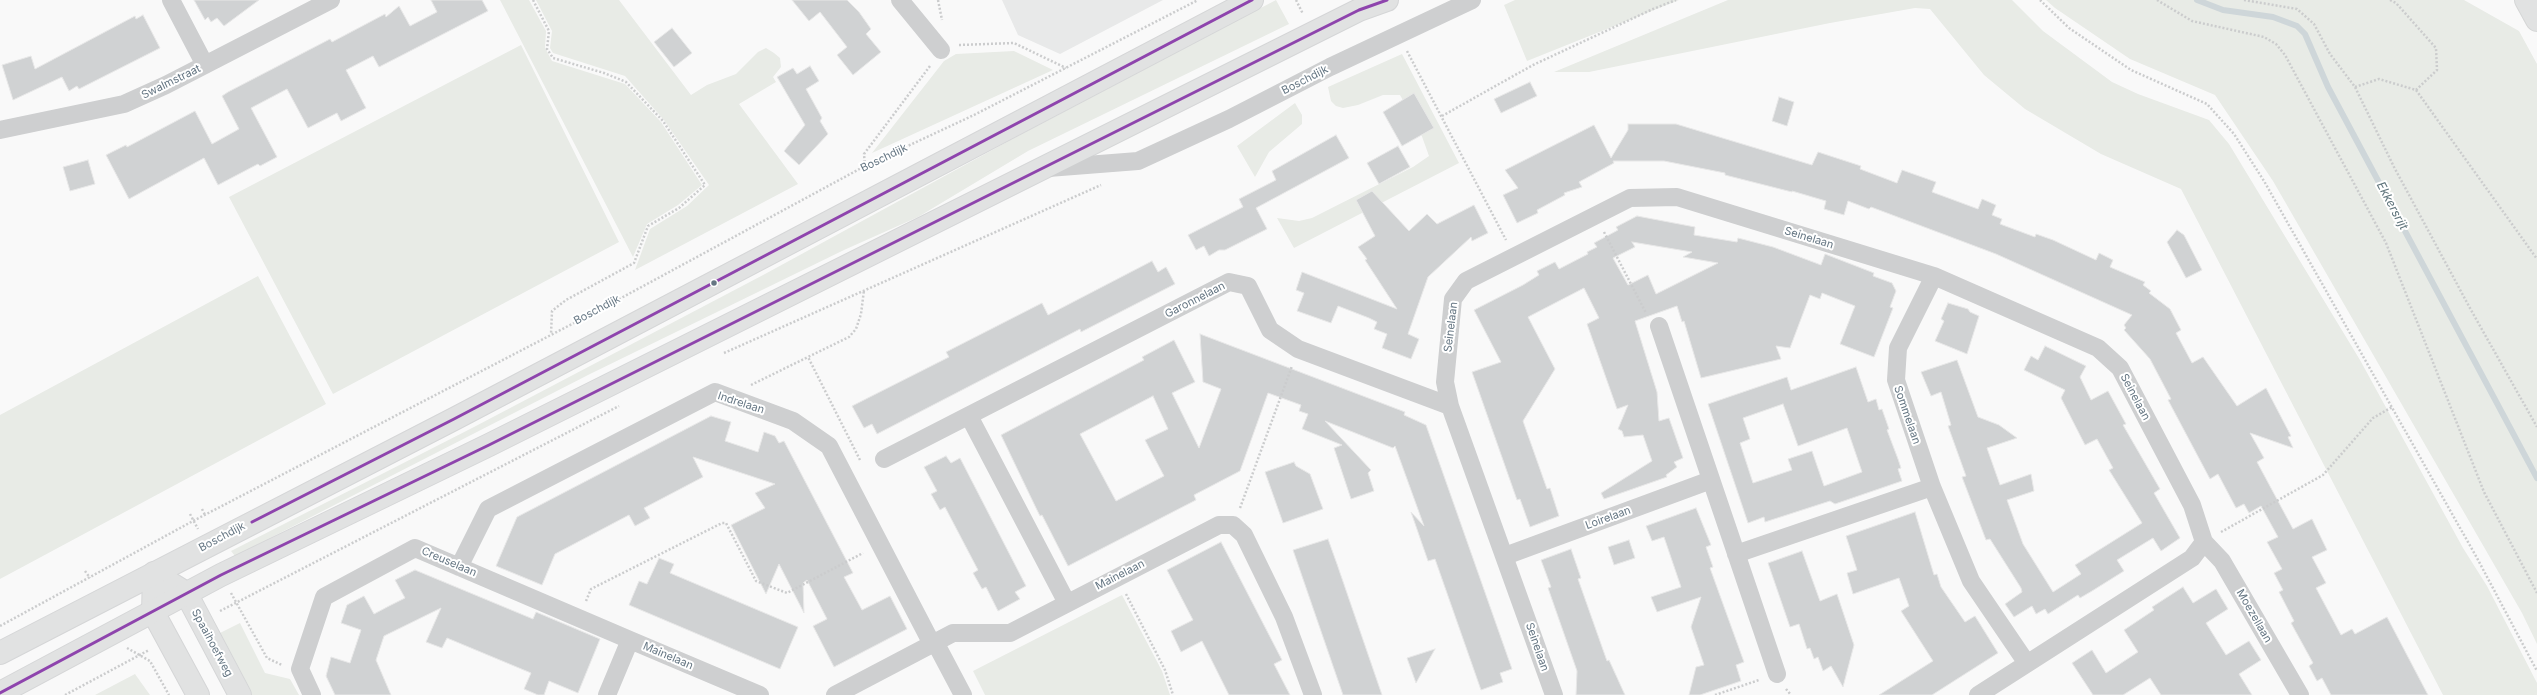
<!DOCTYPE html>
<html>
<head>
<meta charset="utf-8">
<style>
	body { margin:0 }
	canvas { display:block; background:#f9f9f9 }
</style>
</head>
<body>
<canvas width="2537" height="695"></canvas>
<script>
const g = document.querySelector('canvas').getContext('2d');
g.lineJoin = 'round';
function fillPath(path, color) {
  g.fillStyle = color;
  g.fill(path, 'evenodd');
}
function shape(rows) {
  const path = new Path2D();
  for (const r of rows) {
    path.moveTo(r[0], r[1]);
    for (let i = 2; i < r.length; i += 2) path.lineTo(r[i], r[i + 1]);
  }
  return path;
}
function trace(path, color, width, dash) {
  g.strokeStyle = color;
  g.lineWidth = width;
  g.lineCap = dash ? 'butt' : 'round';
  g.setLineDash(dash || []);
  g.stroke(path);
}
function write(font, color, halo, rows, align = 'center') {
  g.font = font + ' Inter,sans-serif';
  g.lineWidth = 4;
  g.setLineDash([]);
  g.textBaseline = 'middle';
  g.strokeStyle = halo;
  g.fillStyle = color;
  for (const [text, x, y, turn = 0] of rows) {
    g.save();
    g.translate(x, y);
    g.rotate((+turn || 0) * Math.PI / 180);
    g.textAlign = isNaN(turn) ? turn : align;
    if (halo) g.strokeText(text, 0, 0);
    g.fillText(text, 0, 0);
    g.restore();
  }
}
fillPath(shape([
	[1002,0,1163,0,1060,54,1018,35]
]), '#e8e9e9');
fillPath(shape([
	[500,0,529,0,546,31,545,48,552,61,625,84,661,122,702,185,678,205,647,224,633,257],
	[536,0,619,0,691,95,707,85,736,74,758,52,766,48,774,53,780,58,781,67,773,77,776,82,739,104,798,184,635,270,650,229,687,206,709,185,664,120,625,76,553,53,550,48,552,31],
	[1276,0,1289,24,1028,151,918,217,844,250,590,374,235,556,231,551,474,427,765,274,1018,136],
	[1515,0,1679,0,1527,61,1504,5],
	[1728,0,2012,0,2043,31,2112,82,2138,94,2209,120,2229,144,2360,360,2463,548,2487,586,2537,683,2537,695,2443,695,2181,189,2101,154,2025,109,1984,75,1930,9,1915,8,1830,23,1589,72,1554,72],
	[2046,0,2464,0,2519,31,2537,64,2537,644,2522,613,2273,181,2215,95,2130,59,2055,8],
	[521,45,619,242,333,394,229,197],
	[1014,51,1053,70,872,153,944,61,956,54],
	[1402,54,1459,163,1294,248,1277,218,1299,221,1312,218,1413,167,1429,156,1420,131,1400,95,1383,95,1358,105,1343,108,1336,106,1331,101,1328,87],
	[1295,103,1302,115,1302,124,1269,152,1255,177,1237,146],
	[258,276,326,404,0,579,0,415],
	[1122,595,1162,671,1170,695,985,695,973,671],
	[240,623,265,673,290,679,299,695,250,695,218,634],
	[135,674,150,695,95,695]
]), '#e8ebe6');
trace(shape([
	[2197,0,2223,10,2273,17,2297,26,2305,34,2328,87,2537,478]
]), '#ced6d9', 6);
const building = shape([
	[194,0,259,0,224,26,217,18,211,22,208,17,205,20,194,0],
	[431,0,482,0,488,11,379,67,373,56,346,70,366,108,341,121,337,113,308,128,287,89,251,108,277,157,260,166,258,164,218,185,204,158,129,199,106,155,126,145,127,147,195,111,212,144,239,129,222,96,228,92,330,39,332,42,385,14,386,17,399,6,410,26,437,12,431,0],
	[792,0,847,0,859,12,871,29,866,34,881,52,853,75,837,55,847,47,820,12,809,21,792,0],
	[143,15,160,48,79,89,77,86,69,91,62,77,13,100,2,65,31,56,35,69,135,16,136,19,143,15],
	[672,28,692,53,674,67,654,42,672,28],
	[810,66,819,81,806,89,822,118,820,121,828,134,799,165,784,151,805,125,777,77,793,68,797,74,810,66],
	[1530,82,1537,96,1501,113,1494,99,1530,82],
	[1414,93,1434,128,1402,146,1383,112,1414,93],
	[1779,97,1794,102,1787,126,1772,121,1779,97],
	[1628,124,1676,124,1812,165,1818,152,1861,166,1860,169,1897,183,1902,170,1936,182,1932,192,1978,209,1982,199,1996,205,1992,215,2002,219,2000,224,2035,237,2036,234,2053,240,2096,260,2099,253,2113,260,2110,267,2145,282,2143,285,2151,291,2149,293,2170,309,2181,330,2176,333,2192,363,2203,357,2237,406,2266,388,2291,436,2288,437,2293,448,2250,433,2264,458,2257,462,2293,529,2312,519,2327,550,2312,557,2326,583,2316,588,2341,635,2352,629,2355,634,2387,617,2428,695,2331,695,2322,678,2317,681,2309,666,2313,663,2291,623,2294,621,2279,592,2283,590,2274,573,2282,569,2267,542,2278,537,2261,506,2249,513,2244,504,2236,508,2218,474,2210,479,2168,400,2171,399,2150,359,2124,330,2126,328,2124,325,2132,315,1996,254,1871,207,1869,209,1848,201,1844,215,1824,209,1826,201,1792,191,1792,192,1725,175,1725,173,1664,161,1613,161,1614,163,1579,182,1582,187,1564,193,1565,195,1537,210,1538,213,1517,223,1503,195,1518,188,1505,170,1594,125,1611,158,1628,130,1628,124],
	[1336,135,1349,158,1256,208,1267,229,1225,250,1219,250,1209,256,1204,246,1196,250,1188,235,1243,207,1239,199,1276,180,1272,171,1336,135],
	[1398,146,1410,167,1379,184,1367,163,1398,146],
	[88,160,95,184,70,191,63,167,88,160],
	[1372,191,1409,231,1427,214,1437,224,1474,205,1488,233,1472,241,1471,237,1428,277,1408,334,1419,339,1411,359,1382,348,1387,334,1374,329,1377,322,1369,318,1338,306,1331,323,1297,311,1304,293,1296,290,1302,272,1397,309,1365,260,1367,259,1358,247,1375,236,1356,200,1372,191],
	[1637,216,1695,227,1694,235,1737,242,1738,238,1773,247,1821,265,1825,254,1874,273,1873,276,1892,283,1896,291,1890,307,1893,308,1874,357,1840,344,1855,306,1822,293,1820,299,1810,295,1790,348,1776,346,1781,359,1701,378,1684,321,1682,322,1677,306,1635,321,1657,392,1659,421,1669,418,1683,458,1674,462,1677,467,1666,475,1667,477,1604,499,1601,493,1652,461,1643,435,1624,437,1622,431,1618,429,1628,405,1617,409,1587,324,1599,318,1584,288,1528,317,1555,369,1523,421,1547,489,1550,488,1559,516,1530,527,1520,499,1517,500,1472,372,1501,362,1474,310,1523,285,1539,275,1537,271,1555,262,1559,269,1588,254,1587,252,1597,247,1594,243,1618,230,1616,227,1637,216],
	[1632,242,1692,252,1683,257,1718,263,1656,294,1648,275,1628,285,1613,258,1635,247,1632,242],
	[2177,230,2184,235,2202,270,2186,278,2167,242,2177,230],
	[1152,261,1158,272,1166,267,1175,284,1081,332,1080,329,877,434,872,424,864,428,852,406,949,357,946,352,1042,303,1048,315,1152,261],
	[1948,303,1968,309,1970,312,1979,316,1967,354,1935,341,1944,321,1941,319,1948,303],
	[1200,334,1405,412,1404,415,1426,425,1512,669,1500,673,1503,682,1481,690,1435,559,1428,561,1411,512,1424,526,1395,446,1393,448,1325,421,1371,470,1368,473,1374,491,1351,499,1334,448,1342,445,1302,429,1308,414,1299,411,1301,405,1268,393,1240,471,1194,495,1196,500,1068,566,1042,515,1040,516,1036,508,1001,435,1144,360,1142,357,1174,340,1195,382,1172,393,1199,448,1221,389,1203,382,1200,334],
	[1153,396,1168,429,1145,440,1164,476,1116,501,1080,434,1153,396],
	[2045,346,2086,366,2080,377,2091,400,2108,391,2126,424,2123,425,2160,489,2154,493,2180,538,2161,551,2153,538,2117,560,2124,571,2092,591,2080,598,2078,595,2048,614,2045,609,2036,614,2032,606,2014,617,2005,604,2022,592,2021,588,1990,539,1986,540,1962,477,1966,476,1948,426,1951,425,1941,392,1931,396,1921,372,1957,360,1978,417,1999,425,2017,438,1987,448,2000,485,2031,474,2034,491,2007,500,2023,544,2053,592,2081,574,2075,565,2142,523,2109,470,2113,468,2097,439,2085,445,2061,398,2065,390,2024,370,2031,356,2038,360,2045,346],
	[1856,367,1868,402,1876,399,1879,410,1882,409,1889,429,1887,430,1898,459,1901,468,1898,469,1902,481,1835,504,1830,501,1765,522,1764,517,1748,523,1708,404,1787,377,1791,390,1856,367],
	[1783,404,1798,446,1847,428,1862,472,1824,486,1812,451,1788,459,1792,470,1753,483,1740,443,1750,439,1743,418,1783,404],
	[711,416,731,422,725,441,758,452,764,432,775,436,779,443,784,441,853,573,844,577,862,610,890,596,907,629,834,667,813,626,827,619,807,580,803,583,804,613,779,564,766,594,731,525,765,508,755,493,775,484,693,457,703,477,644,508,650,518,635,526,629,515,555,554,542,585,496,566,517,517,711,416],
	[946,456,951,463,960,458,1026,586,1015,592,1020,599,998,611,986,587,982,589,973,573,978,570,945,507,940,510,931,494,937,491,924,467,946,456],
	[1294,462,1296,466,1310,474,1323,509,1283,523,1265,472,1294,462],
	[1696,508,1711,545,1706,547,1713,567,1710,568,1744,662,1736,665,1741,681,1700,695,1689,695,1696,667,1704,665,1691,627,1701,597,1657,612,1651,597,1681,587,1664,537,1652,541,1646,526,1696,508],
	[1915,512,1934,575,1937,574,1941,587,1965,622,1975,616,1998,653,1932,695,1879,695,1933,661,1901,611,1909,606,1899,578,1853,594,1847,573,1857,570,1846,536,1915,512],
	[1328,539,1337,564,1382,695,1343,695,1293,550,1328,539],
	[1629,540,1635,558,1614,565,1608,547,1629,540],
	[1221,542,1282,660,1274,664,1290,695,1229,695,1202,641,1181,652,1171,631,1193,620,1167,570,1221,542],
	[1571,549,1581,578,1578,579,1607,661,1609,660,1625,695,1576,695,1577,671,1548,588,1551,587,1541,560,1571,549],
	[1802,551,1820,601,1837,594,1854,645,1843,687,1831,666,1823,671,1818,657,1814,659,1810,648,1807,649,1799,624,1790,627,1768,563,1802,551],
	[659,558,674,564,670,573,798,627,780,669,629,605,639,581,647,584,659,558],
	[415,570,533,619,536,612,600,639,578,693,549,681,544,695,538,695,524,689,531,673,447,638,442,648,426,642,441,608,384,636,376,660,391,695,335,695,326,676,331,657,350,663,361,630,341,623,347,605,364,596,374,614,389,606,405,598,395,580,415,570],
	[2183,587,2193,603,2216,589,2228,609,2206,623,2226,655,2249,641,2261,660,2239,674,2252,695,2161,695,2150,678,2123,695,2093,695,2072,663,2092,650,2106,673,2138,652,2124,630,2154,610,2152,607,2183,587],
	[1435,649,1416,683,1407,658,1435,649]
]);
fillPath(building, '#d0d2d3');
trace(building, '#e8e8e8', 1);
const secondary = shape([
	[154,573,186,593,240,695],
	[154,573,153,612,198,695]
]);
const primary = shape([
	[0,653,454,419,1252,0],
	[0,693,221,575,489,445,1359,10,1387,0]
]);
const highway = shape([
	[2526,0,2537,20]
]);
trace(secondary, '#d5d6d7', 24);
trace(primary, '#d5d6d7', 24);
trace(highway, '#d5d6d6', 24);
trace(shape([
	[533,0,549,31,547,49,553,58,604,73,626,82,663,121,705,185,679,208,648,226,634,263,566,300,552,311,551,334],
	[938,0,942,20],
	[1296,0,1303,14],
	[2040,0,2069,28,2131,70,2207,104,2234,134,2264,181,2477,558,2537,671],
	[2157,0,2192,21,2264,37,2276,44,2285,55,2386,243,2484,492,2537,593],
	[2244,0,2297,9,2314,24,2330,54,2355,87,2394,167,2471,310,2537,427],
	[2390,0,2396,3,2436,48,2437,70,2416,90],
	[959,45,1014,43,1066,68],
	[1407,51,1506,240],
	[2355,87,2379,79,2416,90,2537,259],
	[1442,116,1533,65,1653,9,1676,0],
	[865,166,864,154,930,66],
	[1604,232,1646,313],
	[724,353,1101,185],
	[751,385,808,357],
	[860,460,808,357,849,337,856,329,861,314,864,290],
	[1240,508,1292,366],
	[202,509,205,515],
	[190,514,198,529],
	[2221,532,2323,475,2373,418,2392,407],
	[85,571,90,578],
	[231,593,267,658,282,665],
	[1126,594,1165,670,1173,695],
	[586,601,591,589,722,523,726,523,756,581,787,593,863,553],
	[220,611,619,406],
	[0,626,193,521,599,310,865,166,974,115,1198,0],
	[127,648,150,661,169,695],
	[1786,689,1791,695],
	[65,695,149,650],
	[1715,695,1759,680]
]), '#cbcccd', 2.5, [2, 2]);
trace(shape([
	[171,0,205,65],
	[900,0,941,50],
	[0,130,124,104,166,85,331,0],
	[1048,168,1138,161,1229,119,1330,67,1472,0],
	[1934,276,1898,348,1896,380,1932,487,1971,581,2026,662],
	[1659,326,1777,674],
	[969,416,1067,603],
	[884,459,1229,282,1248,286,1270,330,1298,349,1450,406],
	[2204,542,2222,561,2300,695],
	[1736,554,1932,487],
	[1505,556,1711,480],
	[459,567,488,509,715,392,793,421,829,446,932,644],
	[935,642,963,695],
	[312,695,300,669,324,597,415,548,630,640],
	[607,695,630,640,760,695],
	[835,695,953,633,1010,633,1219,525,1233,525,1244,535,1284,617,1313,695],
	[1554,695,1450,406,1445,382,1453,299,1466,281,1630,198,1677,197,1934,276,2098,348,2120,368,2192,505,2204,542,2192,558,1978,695]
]), '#cecfd0', 18);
trace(secondary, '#e1e2e2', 22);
trace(primary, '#e1e2e2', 22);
trace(highway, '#e1e2e2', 22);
trace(shape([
	[252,522,454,419,1252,0],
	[0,693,221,575,489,445,1359,10,1387,0]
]), '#8e44ad', 3);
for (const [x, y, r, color] of [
	[714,283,3.5,"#657683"]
]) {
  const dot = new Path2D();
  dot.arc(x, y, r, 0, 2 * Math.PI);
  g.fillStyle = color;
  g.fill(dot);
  trace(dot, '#fff', 1.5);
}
write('11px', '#657683', '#fff', [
	["Boschdijk",1305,80,-27],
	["Swalmstraat",171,82,-26],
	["Boschdijk",884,158,-26],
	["Seinelaan",1809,238,17],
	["Garonnelaan",1195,300,-27],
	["Boschdijk",597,310,-28],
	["Seinelaan",1451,327,-83],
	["Seinelaan",2135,397,62],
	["Indrelaan",741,403,18],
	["Sommelaan",1907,415,71],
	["Loirelaan",1608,518,-20],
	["Boschdijk",222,537,-28],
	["Creuselaan",449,562,23],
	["Mainelaan",1120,575,-27],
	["Moezellaan",2254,616,60],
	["Spaaihoefweg",212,643,62],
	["Seinelaan",1537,647,71],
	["Mainelaan",668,656,23]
]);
write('italic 12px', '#60757c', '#fff', [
	["Ekkersrijt",2392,206,62]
]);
</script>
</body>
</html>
